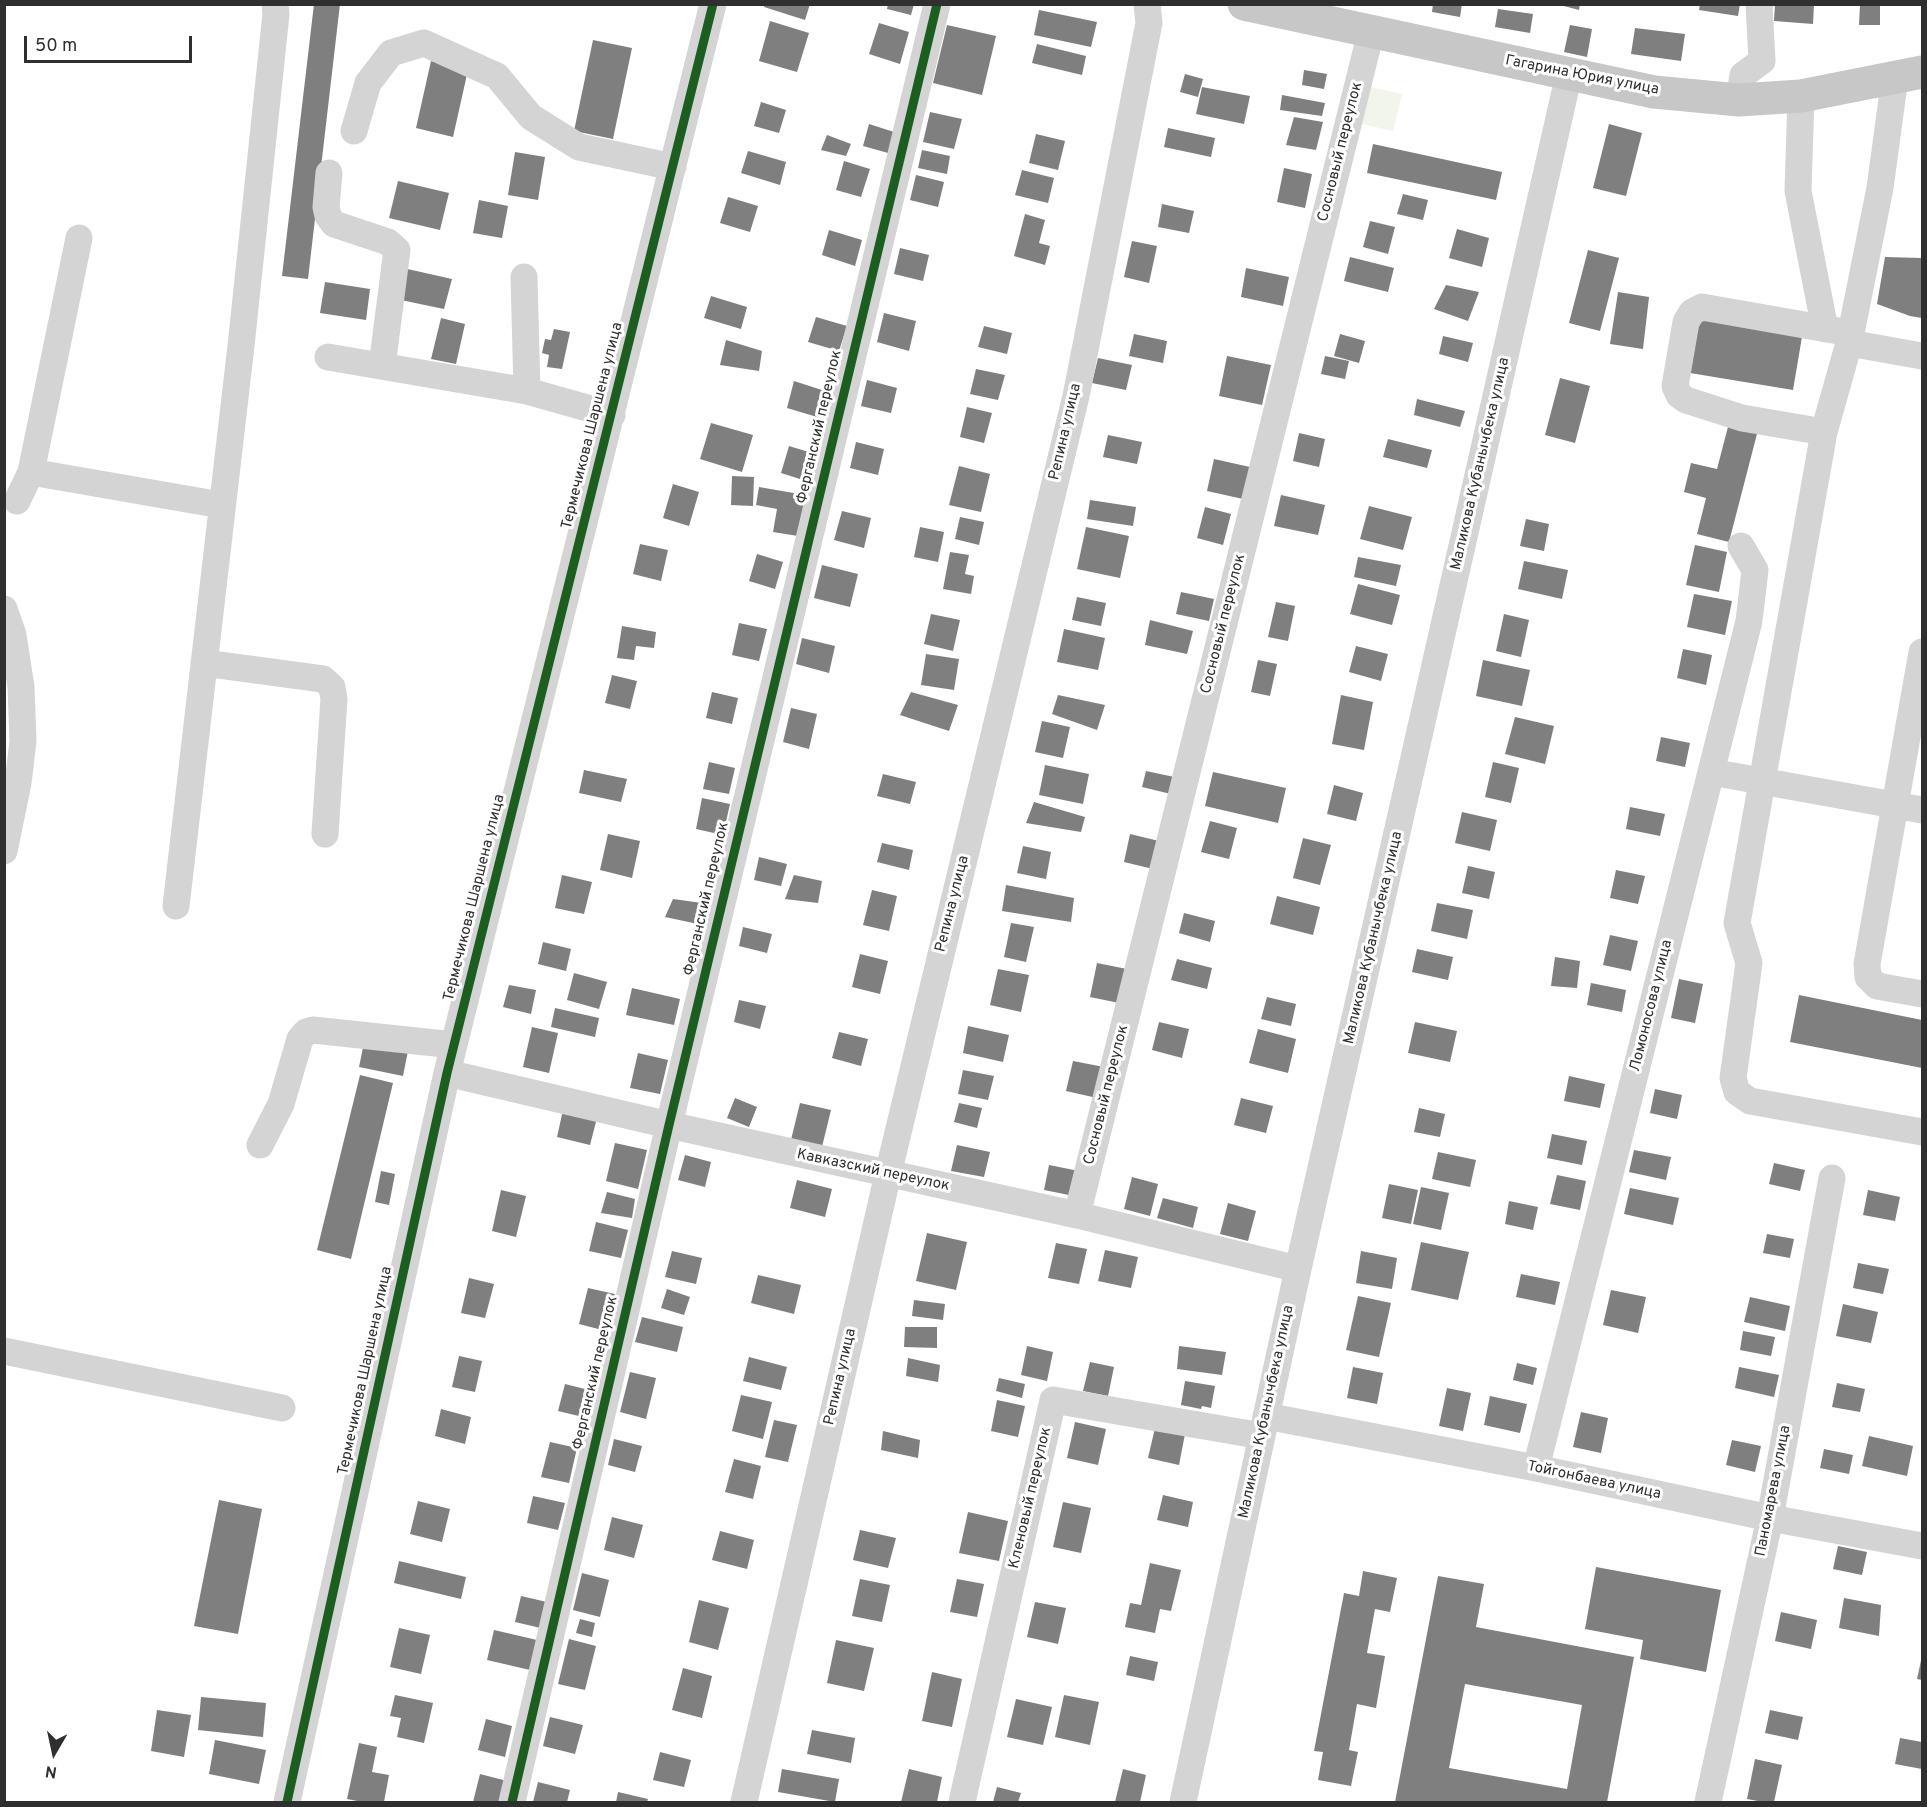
<!DOCTYPE html>
<html>
<head>
<meta charset="utf-8">
<style>
	body { margin:0 }
	#map { position:relative; width:1927px; height:1807px; overflow:hidden; background:#fff; font-family:Overpass,sans-serif }
	canvas { display:block }
	.frame { position:absolute; inset:0; border:6px solid #2f2f2f; pointer-events:none }
	.north { position:absolute; left:24px; top:1723px; width:60px; height:60px; -webkit-text-stroke:4px #fff; paint-order:stroke; rotate:189deg; font-size:16px; font-weight:700; line-height:24px; text-align:center; color:#2f2f2f }
	.north::after { content:''; display:block; margin:auto; width:21px; height:27px; background:#2f2f2f; clip-path:polygon(50% 0,100% 100%,50% 72%,0 100%) }
	.scale { position:absolute; left:24px; top:36px; width:168px; height:27px; box-sizing:border-box; border:3px solid #2f2f2f; border-top:0; padding-left:8px; font-size:18px; line-height:21px; white-space:nowrap; color:#2f2f2f; -webkit-text-stroke:4px #fff; paint-order:stroke }
</style>
</head>
<body>
<div id="map">
<canvas width="1927" height="1807"></canvas>
<div class="frame"></div>
<div class="north">N</div>
<div class="scale">50 m</div>
</div>
<script>
const g = document.querySelector('canvas').getContext('2d');
g.lineJoin = 'round';
function fillPath(path, color) {
  g.fillStyle = color;
  g.fill(path, 'evenodd');
}
function shape(rows) {
  const path = new Path2D();
  for (const r of rows) {
    path.moveTo(r[0], r[1]);
    for (let i = 2; i < r.length; i += 2) path.lineTo(r[i], r[i + 1]);
  }
  return path;
}
function trace(path, color, width, dash) {
  g.strokeStyle = color;
  g.lineWidth = width;
  g.lineCap = dash ? 'butt' : 'round';
  g.setLineDash(dash || []);
  g.stroke(path);
}
function write(font, color, halo, rows, align = 'center') {
  g.font = font + ' Overpass,sans-serif';
  g.lineWidth = 6;
  g.setLineDash([]);
  g.textBaseline = 'middle';
  g.strokeStyle = halo;
  g.fillStyle = color;
  for (const [text, x, y, turn = 0] of rows) {
    g.save();
    g.translate(x, y);
    g.rotate((+turn || 0) * Math.PI / 180);
    g.textAlign = isNaN(turn) ? turn : align;
    if (halo) g.strokeText(text, 0, 0);
    g.fillText(text, 0, 0);
    g.restore();
  }
}
fillPath(shape([
	[1362,85,1402,94,1393,131,1353,122]
]), '#f2f5ec');
fillPath(shape([
	[314,4,340,4,308,279,282,276],
	[765,4,810,4,805,20,764,7],
	[888,4,914,4,911,15,887,9],
	[1433,4,1462,4,1460,17,1432,12],
	[1556,4,1580,4,1579,10],
	[1700,4,1740,4,1738,16,1699,10],
	[1775,4,1814,4,1813,24,1774,21],
	[1860,4,1880,4,1880,25,1859,25],
	[1498,9,1533,14,1530,33,1495,27],
	[1039,10,1097,22,1091,47,1034,35],
	[770,21,809,33,797,72,759,61],
	[879,23,909,32,900,64,869,54],
	[947,25,996,36,982,95,933,83],
	[1570,25,1592,29,1587,57,1564,52],
	[1635,28,1685,34,1681,61,1631,54],
	[593,40,632,48,613,139,574,131],
	[1037,44,1086,56,1082,75,1032,63],
	[431,61,468,70,453,137,416,128],
	[1304,70,1327,74,1324,89,1302,85],
	[1185,74,1203,79,1198,97,1180,92],
	[1202,87,1250,96,1244,124,1196,114],
	[1282,95,1325,103,1322,116,1280,110],
	[761,102,786,110,779,133,754,126],
	[930,112,962,119,954,149,923,142],
	[1294,117,1323,122,1316,150,1286,145],
	[869,124,894,132,888,153,863,146],
	[1609,124,1642,133,1626,196,1593,188],
	[1168,128,1215,138,1211,157,1164,147],
	[1036,134,1065,141,1058,170,1029,163],
	[827,135,851,144,846,156,821,150],
	[1373,144,1502,172,1496,200,1367,173],
	[922,150,950,156,947,174,918,168],
	[748,151,786,162,780,185,741,173],
	[515,152,545,157,538,200,508,195],
	[844,161,870,169,861,197,836,190],
	[1284,168,1312,174,1305,208,1277,202],
	[1022,170,1054,178,1048,203,1015,195],
	[916,175,944,182,938,207,910,200],
	[398,181,449,193,440,230,389,218],
	[1403,194,1428,200,1423,220,1397,214],
	[728,197,758,206,750,232,720,223],
	[479,200,508,206,502,238,473,233],
	[1162,204,1194,211,1189,233,1158,227],
	[1025,214,1045,220,1039,243,1050,246,1045,265,1014,256],
	[1370,221,1395,227,1388,254,1363,247],
	[1457,229,1489,238,1482,267,1449,258],
	[829,230,862,240,855,266,822,255],
	[1132,241,1157,246,1149,283,1124,277],
	[900,248,929,255,923,281,894,274],
	[1588,250,1619,258,1600,331,1569,323],
	[1350,257,1394,268,1388,292,1344,281],
	[1885,257,1922,258,1922,318,1910,316,1877,304],
	[403,268,452,279,444,309,396,299],
	[1246,268,1289,277,1283,306,1241,297],
	[325,282,370,289,366,320,320,313],
	[1446,285,1479,292,1468,321,1434,309],
	[1618,292,1649,297,1643,349,1610,344],
	[711,296,747,307,741,329,704,318],
	[884,313,916,321,909,351,877,342],
	[1700,313,1803,331,1793,390,1690,373],
	[816,317,847,326,839,351,808,342],
	[441,318,465,324,456,364,431,359],
	[984,326,1012,333,1007,354,978,347],
	[554,329,570,332,562,369,547,367,549,355,542,353,545,339,551,340],
	[1134,334,1167,341,1163,363,1129,356],
	[1340,334,1365,341,1359,363,1334,356],
	[1443,336,1473,343,1468,362,1439,354],
	[726,340,762,351,759,371,720,365],
	[1227,356,1271,365,1262,405,1219,396],
	[1325,356,1349,361,1345,379,1321,374],
	[1098,358,1132,365,1126,390,1092,383],
	[976,369,1005,375,998,400,970,394],
	[1560,378,1590,386,1575,443,1545,435],
	[867,380,897,388,891,413,861,406],
	[794,381,825,391,817,417,787,408],
	[1417,399,1465,411,1460,427,1414,415],
	[967,407,992,413,984,443,960,437],
	[711,423,753,435,742,472,700,459],
	[1729,423,1758,430,1729,542,1697,534,1706,498,1684,492,1691,463,1717,469],
	[1299,433,1325,439,1319,467,1293,461],
	[1108,435,1142,442,1137,464,1103,457],
	[1388,439,1432,450,1427,468,1383,457],
	[856,442,884,449,878,475,850,468],
	[789,446,812,453,803,480,781,473],
	[1214,459,1250,467,1243,499,1207,491],
	[959,466,990,474,981,512,949,505],
	[732,476,754,477,753,506,731,505],
	[673,484,699,492,689,526,663,518],
	[759,487,805,495,798,536,773,532,777,509,756,505],
	[1281,495,1325,505,1318,535,1274,526],
	[1090,500,1136,507,1133,526,1087,519],
	[1369,506,1412,517,1403,550,1360,539],
	[1205,507,1231,514,1223,545,1197,538],
	[842,511,871,518,864,548,834,540],
	[960,517,984,522,979,545,955,539],
	[1526,519,1549,524,1544,551,1520,546],
	[920,527,944,532,938,562,914,557],
	[1086,527,1129,536,1120,578,1077,569],
	[640,544,668,550,661,581,633,574],
	[1695,545,1727,552,1719,592,1686,585],
	[950,552,969,555,965,574,974,576,971,594,943,589],
	[757,554,783,562,775,589,749,581],
	[1358,557,1401,565,1396,586,1354,577],
	[1524,561,1568,570,1562,599,1518,589],
	[822,565,858,574,850,607,814,598],
	[1358,584,1400,595,1392,625,1350,614],
	[1181,592,1214,599,1209,621,1176,614],
	[1694,594,1732,601,1725,635,1687,627],
	[1077,597,1106,603,1101,626,1072,620],
	[1276,602,1295,606,1288,641,1268,637],
	[931,614,960,620,953,651,924,644],
	[1504,614,1529,620,1521,657,1496,651],
	[1150,620,1193,631,1187,654,1145,645],
	[739,623,767,629,759,661,732,655],
	[622,626,656,632,654,648,636,646,634,660,617,658],
	[1064,629,1105,638,1098,670,1057,662],
	[802,638,835,646,829,673,796,664],
	[1356,646,1388,654,1381,681,1349,672],
	[1683,649,1712,655,1706,685,1677,678],
	[926,654,959,659,954,690,921,685],
	[1258,660,1277,664,1270,696,1251,692],
	[1483,660,1530,670,1522,706,1476,696],
	[612,675,637,681,630,709,605,703],
	[712,692,738,698,732,724,706,718],
	[911,692,958,705,949,731,900,715],
	[1058,695,1105,705,1097,730,1052,714],
	[1341,695,1373,702,1364,750,1332,744],
	[791,708,817,714,809,749,783,742],
	[1515,717,1554,726,1545,764,1505,754],
	[1042,721,1070,727,1063,758,1035,752],
	[1661,737,1690,743,1685,767,1656,761],
	[709,762,735,768,729,794,703,789],
	[1493,762,1519,768,1511,803,1485,797],
	[1045,765,1089,774,1083,804,1039,795],
	[584,770,627,779,621,802,579,793],
	[1146,771,1179,778,1175,795,1142,787],
	[1213,772,1286,788,1278,823,1205,806],
	[883,774,916,782,910,804,877,796],
	[1334,785,1363,793,1356,821,1327,814],
	[702,798,730,804,723,835,696,829],
	[1034,802,1085,817,1081,832,1026,823],
	[1630,807,1665,814,1660,836,1626,829],
	[1462,812,1497,820,1490,851,1455,843],
	[1210,821,1237,828,1229,859,1201,852],
	[608,834,640,841,632,878,600,870],
	[1130,834,1159,841,1153,869,1124,862],
	[1303,838,1331,845,1320,885,1293,878],
	[882,843,913,850,909,870,877,862],
	[1023,846,1051,852,1046,879,1017,873],
	[759,857,787,864,781,886,754,880],
	[1468,866,1495,872,1489,899,1462,893],
	[1616,870,1645,876,1638,904,1610,898],
	[562,875,592,882,584,914,555,908],
	[794,875,822,881,818,903,785,899],
	[1006,885,1074,898,1071,922,1002,911],
	[872,890,897,896,889,931,863,925],
	[1277,896,1320,907,1313,935,1270,924],
	[673,899,702,903,698,924,665,917],
	[1437,903,1473,910,1467,939,1431,931],
	[1184,913,1215,921,1210,942,1179,933],
	[1011,923,1034,927,1026,962,1004,957],
	[743,927,772,934,767,953,739,946],
	[1610,935,1638,941,1631,971,1603,965],
	[543,942,571,949,566,971,538,964],
	[1417,949,1453,957,1448,980,1412,972],
	[860,954,888,961,880,994,852,987],
	[1555,957,1580,961,1577,988,1551,986],
	[1177,959,1212,968,1207,989,1171,980],
	[1097,963,1127,969,1119,1003,1090,997],
	[998,969,1029,975,1021,1012,990,1005],
	[574,973,607,982,599,1009,567,1000],
	[1679,979,1703,984,1695,1023,1671,1018],
	[1591,983,1626,990,1622,1012,1587,1005],
	[509,985,536,990,531,1014,503,1007],
	[632,988,680,999,674,1025,626,1015],
	[1799,995,1922,1020,1922,1068,1790,1042],
	[1267,997,1296,1004,1291,1026,1261,1019],
	[739,1000,766,1006,760,1029,734,1022],
	[555,1008,599,1018,595,1037,551,1027],
	[1159,1022,1189,1029,1182,1058,1152,1050],
	[1415,1022,1457,1031,1450,1062,1408,1053],
	[968,1026,1009,1035,1003,1062,963,1053],
	[532,1027,558,1033,549,1073,523,1067],
	[1258,1029,1296,1039,1288,1073,1249,1063],
	[839,1032,868,1039,861,1066,832,1058],
	[365,1038,409,1046,403,1076,359,1067],
	[638,1053,668,1060,660,1094,630,1088],
	[1073,1061,1104,1067,1097,1098,1066,1091],
	[963,1070,994,1076,988,1100,958,1094],
	[360,1075,393,1083,351,1259,317,1250],
	[1569,1076,1605,1084,1600,1108,1564,1101],
	[1655,1089,1682,1095,1677,1119,1650,1113],
	[735,1098,757,1107,749,1127,727,1118],
	[1241,1098,1273,1106,1266,1133,1234,1125],
	[800,1103,831,1110,820,1155,789,1148],
	[959,1103,982,1108,977,1128,954,1122],
	[1419,1108,1445,1114,1440,1137,1414,1132],
	[563,1110,597,1118,590,1145,557,1137],
	[1552,1134,1587,1141,1582,1165,1547,1158],
	[615,1143,647,1150,638,1189,606,1181],
	[957,1145,990,1152,984,1177,951,1171],
	[1634,1150,1671,1157,1666,1180,1629,1172],
	[1438,1152,1476,1160,1470,1187,1432,1179],
	[685,1155,711,1162,705,1187,678,1180],
	[1774,1163,1805,1170,1800,1191,1769,1184],
	[1049,1165,1079,1171,1074,1196,1044,1190],
	[381,1171,395,1174,389,1205,375,1202],
	[1557,1175,1586,1181,1580,1210,1550,1204],
	[1132,1177,1158,1184,1150,1216,1124,1209],
	[797,1180,832,1189,825,1217,790,1208],
	[1389,1184,1418,1190,1411,1224,1382,1218],
	[1421,1187,1449,1193,1441,1230,1413,1224],
	[1630,1188,1679,1198,1673,1225,1624,1214],
	[501,1190,526,1196,516,1237,492,1231],
	[1868,1190,1900,1197,1895,1221,1863,1215],
	[607,1192,635,1199,632,1218,601,1213],
	[1163,1198,1198,1207,1193,1228,1157,1218],
	[1509,1201,1538,1207,1533,1230,1505,1224],
	[1228,1203,1256,1211,1248,1241,1220,1234],
	[596,1222,628,1230,621,1258,589,1251],
	[927,1233,967,1242,956,1290,916,1281],
	[1767,1234,1794,1239,1790,1258,1763,1253],
	[1421,1242,1469,1252,1458,1300,1411,1290],
	[1056,1243,1087,1249,1079,1284,1048,1278],
	[1105,1250,1138,1257,1131,1288,1098,1281],
	[672,1251,702,1258,696,1284,665,1277],
	[1361,1251,1397,1258,1392,1289,1356,1283],
	[1858,1263,1889,1269,1883,1294,1853,1288],
	[1521,1274,1560,1282,1555,1305,1516,1297],
	[758,1275,801,1285,794,1314,751,1303],
	[469,1278,494,1284,485,1318,461,1313],
	[588,1288,615,1294,606,1331,579,1324],
	[667,1289,690,1297,684,1315,661,1308],
	[1611,1290,1646,1297,1638,1333,1603,1325],
	[1358,1296,1391,1303,1379,1357,1346,1350],
	[1750,1297,1790,1306,1785,1331,1744,1322],
	[914,1300,945,1304,943,1320,912,1316],
	[1843,1304,1878,1312,1871,1343,1836,1336],
	[642,1317,683,1327,677,1352,635,1342],
	[905,1327,937,1327,937,1348,904,1347],
	[1743,1331,1775,1337,1771,1356,1740,1350],
	[1027,1346,1053,1352,1047,1381,1021,1375],
	[1179,1346,1226,1352,1222,1375,1177,1369],
	[459,1356,482,1361,475,1392,452,1387],
	[749,1357,787,1367,781,1390,743,1381],
	[908,1358,940,1365,938,1382,906,1376],
	[1090,1362,1114,1367,1108,1396,1083,1391],
	[1517,1363,1537,1368,1533,1385,1513,1380],
	[1353,1367,1383,1373,1377,1404,1347,1398],
	[1739,1367,1779,1375,1774,1397,1735,1388],
	[630,1372,656,1378,646,1419,620,1412],
	[999,1378,1025,1384,1022,1398,996,1391],
	[1185,1381,1215,1386,1211,1408,1202,1406,1201,1409,1181,1405],
	[1837,1383,1865,1389,1860,1412,1832,1407],
	[565,1384,593,1391,587,1418,558,1411],
	[1447,1388,1471,1393,1463,1431,1439,1426],
	[741,1395,772,1402,763,1439,732,1431],
	[1490,1396,1527,1404,1520,1433,1484,1425],
	[997,1400,1025,1406,1018,1437,991,1431],
	[441,1409,471,1417,465,1444,435,1436],
	[1581,1412,1608,1418,1601,1453,1573,1447],
	[774,1420,797,1425,788,1462,765,1457],
	[1075,1422,1106,1429,1098,1465,1067,1458],
	[1155,1428,1185,1434,1179,1465,1148,1458],
	[883,1431,920,1440,918,1458,881,1450],
	[1869,1436,1913,1446,1907,1476,1862,1466],
	[614,1439,642,1446,635,1472,608,1465],
	[1732,1440,1761,1446,1755,1472,1726,1465],
	[550,1442,577,1448,569,1483,541,1477],
	[1824,1449,1853,1455,1849,1474,1820,1468],
	[734,1459,761,1466,753,1499,725,1492],
	[1163,1495,1193,1502,1188,1527,1157,1520],
	[533,1496,565,1503,558,1530,527,1523],
	[219,1500,262,1509,238,1634,194,1626],
	[418,1501,450,1509,442,1542,410,1534],
	[1063,1502,1091,1508,1081,1553,1053,1547],
	[968,1512,1008,1521,999,1561,959,1553],
	[612,1517,643,1525,634,1558,604,1550],
	[860,1530,896,1538,888,1568,853,1560],
	[720,1531,754,1540,747,1569,712,1560],
	[1838,1546,1867,1552,1862,1575,1833,1569],
	[399,1561,466,1577,461,1599,394,1583],
	[1150,1563,1181,1570,1171,1611,1160,1609,1155,1633,1125,1627,1130,1603,1141,1605],
	[1596,1567,1721,1590,1706,1672,1640,1659,1643,1640,1585,1629],
	[1363,1571,1397,1578,1390,1612,1375,1609,1367,1653,1385,1656,1376,1708,1357,1704,1349,1750,1358,1752,1351,1786,1318,1780,1323,1752,1314,1751,1344,1593,1359,1596],
	[582,1573,609,1580,600,1617,573,1610],
	[1438,1576,1484,1584,1476,1627,1634,1657,1607,1802,1395,1802],
	[1465,1684,1582,1705,1567,1789,1449,1768],
	[860,1579,890,1585,882,1622,852,1616],
	[957,1579,984,1584,977,1617,950,1612],
	[521,1596,551,1603,545,1629,515,1622],
	[1844,1598,1881,1605,1879,1636,1839,1628],
	[699,1600,729,1608,718,1650,689,1642],
	[1035,1602,1066,1608,1058,1644,1027,1637],
	[1781,1612,1817,1620,1811,1649,1775,1641],
	[580,1619,595,1623,592,1637,576,1633],
	[399,1628,430,1635,421,1674,390,1667],
	[494,1630,537,1640,530,1670,487,1660],
	[569,1639,596,1646,585,1690,558,1684],
	[836,1640,874,1648,864,1691,827,1683],
	[1130,1656,1158,1662,1154,1681,1126,1675],
	[1922,1656,1922,1680,1917,1679],
	[683,1668,712,1676,702,1718,672,1710],
	[932,1672,962,1679,952,1727,922,1721],
	[395,1695,433,1703,424,1743,397,1737,401,1718,390,1716],
	[1064,1695,1099,1702,1090,1745,1055,1737],
	[201,1697,266,1703,263,1737,198,1730],
	[1016,1699,1052,1707,1043,1745,1007,1737],
	[157,1710,191,1715,184,1757,151,1751],
	[1770,1710,1803,1717,1798,1740,1765,1733],
	[550,1717,583,1725,575,1754,543,1746],
	[486,1719,512,1726,505,1757,478,1750],
	[812,1730,855,1738,851,1763,807,1754],
	[1900,1738,1922,1742,1922,1769,1895,1764],
	[215,1740,266,1750,259,1784,209,1774],
	[359,1743,377,1747,372,1772,389,1775,384,1802,362,1802,347,1799],
	[660,1752,691,1760,684,1787,653,1780],
	[1755,1759,1782,1765,1774,1802,1763,1802,1747,1799],
	[782,1769,839,1779,835,1802,778,1792],
	[909,1769,942,1777,937,1802,901,1802],
	[1123,1769,1146,1775,1140,1802,1115,1802],
	[480,1774,507,1781,502,1802,473,1802],
	[538,1782,570,1790,567,1802,533,1802],
	[997,1787,1021,1793,1018,1802,993,1802],
	[618,1792,648,1799,647,1802,616,1802]
]), '#7f7f7f');
trace(shape([
	[1895,77,1880,188,1849,343,1824,432,1737,923,1749,963,1733,1078,1737,1092,1750,1101,1922,1132],
	[1801,96,1798,191,1825,329],
	[1739,100,1743,75,1762,61,1759,4],
	[354,131,368,83,391,53,424,43,497,76,531,117,579,147,673,167],
	[329,173,326,207,328,216,334,224,388,242,397,250,382,366],
	[524,277,527,391],
	[1849,343,1922,356],
	[328,357,527,391,612,415],
	[1824,432,1742,418,1686,400,1679,395,1675,386,1686,322,1692,312,1702,307,1850,333],
	[31,472,221,505],
	[17,501,31,472,79,238],
	[4,609,13,635,21,687,23,741,18,783,4,851],
	[1922,652,1867,964,1868,977,1877,986,1922,994],
	[204,663,323,679,332,687,334,699,325,834],
	[1711,772,1922,810],
	[176,906,241,346,276,14,275,4],
	[447,1073,669,1125,1077,1215,1298,1269],
	[260,1145,281,1104,300,1039,306,1032,313,1030,454,1045],
	[1077,1215,1371,32],
	[4,1351,282,1408],
	[1266,1416,1536,1468,1770,1518,1922,1546],
	[1536,1468,1749,621,1755,570,1741,546],
	[287,1802,447,1073,713,4],
	[512,1802,669,1125,937,4],
	[744,1802,888,1174,1076,396,1149,23,1147,4],
	[962,1802,1053,1400,1262,1436],
	[1183,1802,1298,1269,1569,74],
	[1708,1802,1770,1518,1832,1178]
]), '#d4d4d4', 27);
trace(shape([
	[1244,4,1654,92,1739,100,1801,96,1922,72]
]), '#c7c7c7', 33);
trace(shape([
	[287,1802,447,1073,713,4],
	[512,1802,669,1125,937,4]
]), '#1b5e20', 9);
write('15px', '#2f2f2f', '#fff', [
	["Гагарина Юрия улица",1582,76,11],
	["Сосновый переулок",1341,152,-76],
	["Термечикова Шаршена улица",593,426,-76],
	["Ферганский переулок",820,427,-77],
	["Репина улица",1066,432,-77],
	["Маликова Кубанычбека улица",1481,464,-77],
	["Сосновый переулок",1224,624,-76],
	["Термечикова Шаршена улица",475,898,-76],
	["Ферганский переулок",707,899,-77],
	["Репина улица",953,904,-76],
	["Маликова Кубанычбека улица",1374,938,-77],
	["Ломоносова улица",1652,1006,-76],
	["Сосновый переулок",1107,1095,-76],
	["Кавказский переулок",873,1171,12],
	["Термечикова Шаршена улица",366,1371,-78],
	["Ферганский переулок",596,1373,-77],
	["Репина улица",841,1377,-77],
	["Маликова Кубанычбека улица",1267,1412,-78],
	["Тойгонбаева улица",1594,1481,12],
	["Паномарева улица",1774,1491,-79],
	["Кленовый переулок",1031,1498,-77]
]);
</script>
</body>
</html>
